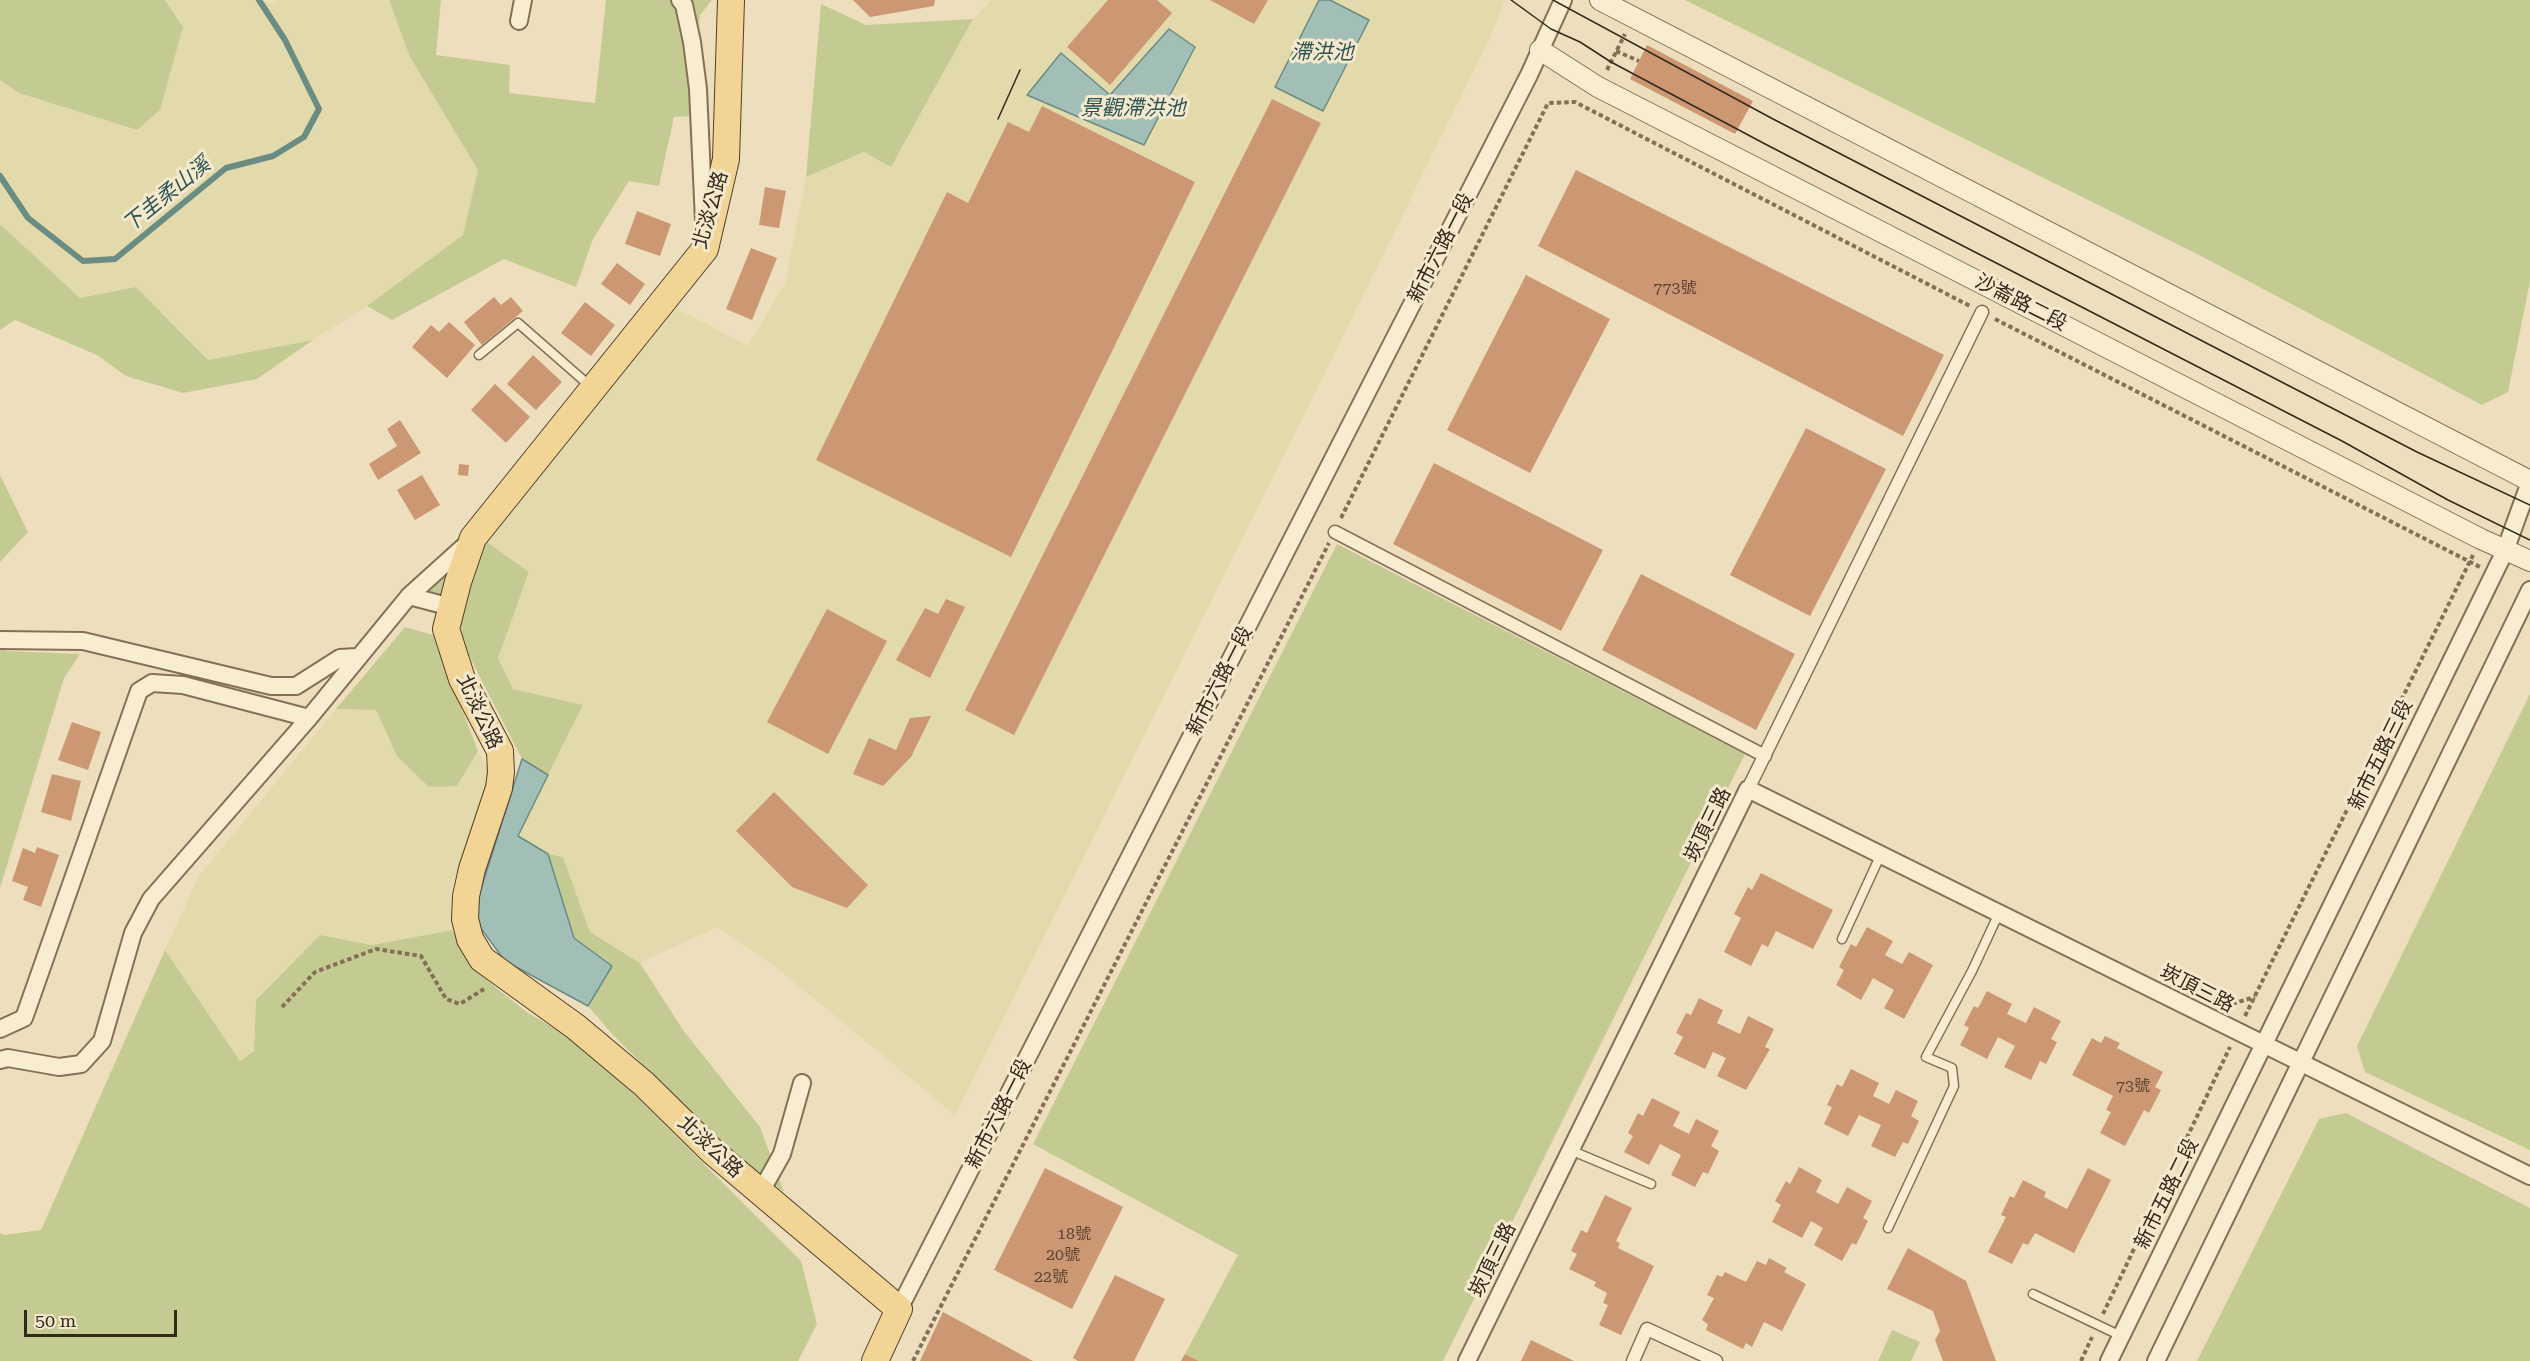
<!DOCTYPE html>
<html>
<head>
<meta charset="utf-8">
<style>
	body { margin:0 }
	#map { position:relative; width:2530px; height:1361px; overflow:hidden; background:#eddfbd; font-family:"Roboto Serif",serif }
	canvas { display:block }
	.scale { position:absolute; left:24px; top:1310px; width:153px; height:27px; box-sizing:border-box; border:3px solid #34281b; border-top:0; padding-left:8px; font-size:18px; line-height:21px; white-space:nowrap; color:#34281b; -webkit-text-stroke:4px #f5e9cd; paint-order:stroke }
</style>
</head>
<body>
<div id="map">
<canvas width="2530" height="1361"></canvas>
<div class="scale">50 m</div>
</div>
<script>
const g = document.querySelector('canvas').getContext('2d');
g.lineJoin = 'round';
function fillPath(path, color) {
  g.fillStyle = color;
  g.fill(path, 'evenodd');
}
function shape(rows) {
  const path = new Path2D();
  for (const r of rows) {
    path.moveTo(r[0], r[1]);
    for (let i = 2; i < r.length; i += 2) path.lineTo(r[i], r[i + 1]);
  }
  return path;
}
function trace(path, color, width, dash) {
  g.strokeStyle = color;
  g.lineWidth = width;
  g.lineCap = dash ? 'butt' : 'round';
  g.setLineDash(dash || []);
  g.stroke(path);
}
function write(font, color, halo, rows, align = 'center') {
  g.font = font + ' "Roboto Serif","Noto Sans TC",serif';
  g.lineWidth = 6;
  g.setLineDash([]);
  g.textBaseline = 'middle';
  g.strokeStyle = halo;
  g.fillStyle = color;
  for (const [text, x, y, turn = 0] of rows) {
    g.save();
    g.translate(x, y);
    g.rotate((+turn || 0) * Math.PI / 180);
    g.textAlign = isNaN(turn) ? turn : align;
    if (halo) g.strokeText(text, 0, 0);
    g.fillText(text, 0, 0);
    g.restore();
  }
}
fillPath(shape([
	[165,0,257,0,273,3,277,0,389,0,410,57,478,170,464,235,367,306,313,340,208,360,136,287,80,298,0,224,0,80,19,93,137,130,183,27],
	[991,0,1505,0,1490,38,1301,421,955,1115,772,964,717,927,640,963,590,932,563,857,548,854,518,836,582,705,513,689,498,658,529,572,484,540,676,308,748,346,785,283,806,177,864,152,892,166,973,19],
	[336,709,376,710,397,756,457,786,478,751,490,771,475,824,451,889,452,930,372,945,320,935,256,1000,254,1051,240,1061,165,950,199,876]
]), '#e3daab');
fillPath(shape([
	[0,0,165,0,183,27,160,110,137,130,19,93,0,80],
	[389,0,441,0,436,55,510,65,509,93,595,103,606,0,712,0,700,15,692,116,674,117,659,186,629,181,593,239,576,287,504,259,392,320,367,306,463,235,478,170,410,57],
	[1685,0,2530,0,2530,281,2508,392,2482,405,2201,256],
	[821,4,866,25,973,19,891,167,864,152,806,177],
	[0,224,80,298,136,287,208,360,313,340,257,379,183,393,126,376,97,355,15,320,0,330],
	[0,475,28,532,0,562],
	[484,540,529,572,498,658,513,689,583,705,548,775,522,759,463,644,459,612],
	[1337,544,1745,754,1443,1361,1199,1361,1185,1354,1238,1255,1033,1144],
	[455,558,439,600,423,595],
	[405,627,433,635,478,751,457,786,429,787,397,756,376,710,336,709],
	[0,637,6,651,80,654,64,678,0,888],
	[2530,694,2530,1150,2365,1072,2357,1046],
	[548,854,563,857,590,932,640,963,683,1030,760,1127,784,1192,732,1154,613,1035,588,1006,612,966,574,938],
	[452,930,489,982,528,1013,573,1039,622,1082,801,1261,817,1324,798,1361,0,1361,0,1233,4,1235,41,1230,165,950,240,1061,254,1051,256,1000,320,935,372,945],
	[2346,1113,2530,1208,2530,1361,2197,1361,2319,1119],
	[1892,1330,1920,1342,1911,1361,1878,1361]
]), '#c4cb92');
const water = shape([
	[1319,0,1330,0,1369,20,1323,111,1275,87,1319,0],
	[1169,29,1195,47,1144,145,1027,95,1061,53,1110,95,1169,29],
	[522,759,548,775,518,836,548,854,574,938,612,966,588,1006,505,961,477,923,475,908,522,759]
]);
fillPath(water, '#a1bfb6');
trace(water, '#698c83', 1.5);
trace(shape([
	[0,176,28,218,83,261,115,259,226,168,273,156,304,137,319,109,285,40,259,0]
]), '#698c83', 6);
fillPath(shape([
	[853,0,935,0,934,6,870,17],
	[1108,0,1157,0,1172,13,1110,85,1067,47],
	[1210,0,1268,0,1254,24],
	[1647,45,1753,101,1735,134,1630,79],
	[1272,99,1321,123,1014,735,965,710],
	[1042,106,1195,182,1011,557,816,460,947,192,968,203,1008,122,1029,132],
	[1576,170,1944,355,1903,436,1538,246],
	[765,187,786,191,779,228,759,225],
	[637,211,671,224,660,256,625,244],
	[751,248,777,258,752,320,726,309],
	[617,263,645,284,630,305,601,284],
	[1526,275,1610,319,1530,473,1447,430],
	[494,297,501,305,511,297,523,311,482,345,464,322],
	[585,302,615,325,591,356,561,333],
	[449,322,475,345,447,378,412,347,431,325,439,332],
	[533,355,562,382,536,410,507,384],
	[495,384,530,417,506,443,471,410],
	[400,420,421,453,378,480,369,464,397,446,387,429],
	[1806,428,1886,469,1810,616,1730,575],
	[1434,463,1603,550,1561,631,1393,544],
	[459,464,469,465,468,476,458,475],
	[422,475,440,505,415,520,397,490],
	[1641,574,1795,654,1756,730,1602,650],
	[946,599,965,607,930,678,896,660,925,608,938,614],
	[827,609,887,641,828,754,767,722],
	[931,716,911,757,883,786,853,774,869,738,896,750,910,718],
	[72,722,101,732,88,770,58,760],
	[52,774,81,781,71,821,41,812],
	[774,792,868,885,847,908,792,887,736,831],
	[37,847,59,855,41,907,23,900,28,887,12,881,23,848,35,853],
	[1761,873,1833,910,1813,949,1776,931,1768,947,1762,944,1751,966,1724,952,1741,918,1734,914,1748,887,1752,890],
	[1867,927,1893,941,1885,955,1902,964,1909,952,1933,965,1904,1019,1884,1008,1894,990,1873,978,1861,1000,1836,985,1844,970,1839,967,1851,944,1856,947],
	[1987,991,2012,1004,2007,1014,2026,1023,2034,1007,2061,1021,2051,1039,2057,1042,2046,1064,2040,1061,2031,1080,2004,1067,2015,1046,1998,1037,1987,1059,1960,1045,1969,1028,1964,1025,1974,1006,1978,1008],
	[1699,998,1723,1010,1717,1023,1740,1034,1748,1016,1774,1029,1765,1047,1770,1049,1746,1090,1717,1076,1726,1058,1713,1052,1705,1069,1674,1054,1683,1037,1676,1033,1686,1013,1691,1015],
	[2105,1036,2120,1043,2117,1048,2163,1072,2155,1087,2161,1090,2149,1113,2144,1110,2125,1146,2100,1133,2111,1112,2106,1110,2113,1096,2072,1075,2092,1038,2101,1043],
	[1851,1069,1879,1083,1873,1096,1889,1104,1896,1090,1918,1101,1911,1116,1919,1121,1908,1144,1903,1142,1895,1157,1871,1146,1881,1125,1859,1115,1848,1136,1824,1124,1832,1107,1827,1105,1837,1084,1842,1087],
	[1652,1098,1680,1112,1673,1126,1689,1134,1696,1119,1719,1131,1711,1146,1719,1151,1708,1174,1703,1172,1695,1187,1671,1175,1681,1155,1660,1144,1649,1165,1624,1152,1633,1136,1628,1133,1638,1113,1643,1116],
	[1799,1167,1822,1180,1816,1192,1838,1204,1847,1187,1872,1201,1863,1218,1868,1221,1856,1245,1852,1243,1842,1261,1814,1245,1823,1228,1811,1221,1802,1238,1772,1222,1781,1205,1775,1201,1786,1181,1790,1184],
	[1045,1168,1123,1207,1072,1309,994,1270],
	[2088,1168,2111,1180,2074,1253,2035,1233,2028,1245,2023,1243,2012,1264,1988,1252,2006,1217,2001,1215,2010,1196,2014,1198,2023,1180,2046,1192,2044,1197,2067,1209],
	[1605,1195,1632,1208,1616,1241,1620,1243,1618,1248,1654,1266,1621,1335,1599,1325,1608,1305,1603,1303,1607,1293,1594,1286,1596,1282,1569,1269,1577,1254,1571,1251,1581,1230,1587,1233],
	[1908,1248,1966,1281,1996,1361,1943,1361,1935,1340,1940,1331,1933,1311,1887,1289],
	[1769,1258,1787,1268,1784,1272,1806,1284,1782,1331,1764,1322,1752,1347,1746,1343,1743,1349,1706,1330,1708,1324,1702,1320,1714,1298,1707,1295,1717,1275,1722,1277,1725,1272,1746,1282,1757,1261,1766,1265],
	[1115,1275,1165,1299,1134,1361,1078,1361,1073,1358],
	[943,1312,1033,1361,920,1361],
	[1531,1340,1574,1361,1521,1361],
	[1185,1354,1199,1361,1181,1361]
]), '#cc9873');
const service = shape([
	[479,355,518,323,590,386],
	[1842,939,1881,854],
	[1570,1150,1651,1184],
	[1888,1228,1954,1086,1952,1068,1926,1057,1972,971,1999,913],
	[2033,1294,2121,1336]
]);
const pedestrian = shape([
	[1335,532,1765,756],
	[1748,789,1982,312],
	[1633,1361,1647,1329,1716,1361]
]);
const minor = shape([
	[680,0,684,5,692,42,698,89,704,221],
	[519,21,523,0],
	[409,596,451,607],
	[0,640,83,641,271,686,296,686,340,658,356,657],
	[0,1029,24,1018,139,691,152,683,183,685,309,718],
	[0,1060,8,1058,59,1067,81,1064,102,1041,133,933,151,899,309,718,409,596,470,541],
	[760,1193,782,1154,802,1083],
	[899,1309,1529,75,1563,0],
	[1467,1361,1748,789,2530,1176],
	[2109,1361,2505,551,2530,482],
	[2156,1361,2530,590]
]);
const tertiary = shape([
	[1600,0,2530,481],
	[1540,50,1598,87,2481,539,2530,561]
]);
const primary = shape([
	[731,0,726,159,705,249,473,538,458,582,446,629,462,679,500,751,501,772,499,788,472,869,466,896,465,919,470,939,482,959,576,1027,644,1084,712,1151,899,1309,875,1361]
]);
trace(service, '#857057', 11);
trace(pedestrian, '#857057', 15);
trace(minor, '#857057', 20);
trace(tertiary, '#857057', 22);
trace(primary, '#523e2b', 28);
trace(shape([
	[1616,51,1639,61],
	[1607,70,1625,34],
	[1995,319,2480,567],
	[1341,518,1548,103,1575,102,1970,306],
	[2225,1006,2255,997],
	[282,1007,315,972,376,949,421,956,446,999,460,1004,484,989],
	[2245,1016,2473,555],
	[2103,1314,2230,1047],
	[913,1361,1329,543],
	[2081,1361,2092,1337]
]), '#857057', 4, [4.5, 3]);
trace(service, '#f8edd0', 8);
trace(pedestrian, '#f8edd0', 12);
trace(minor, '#f8edd0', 16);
trace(tertiary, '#f8edd0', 20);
trace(primary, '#f2d594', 26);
trace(shape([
	[1511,0,1551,29,1580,42,1611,62,1767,145,2342,441,2448,500,2530,540],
	[1553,0,1773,119,2417,452,2530,505],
	[998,119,1020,70]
]), '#34281b', 1.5);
write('16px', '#5a4431', null, [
	["773號",1675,288],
	["73號",2133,1086],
	["18號",1074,1234],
	["20號",1063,1255],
	["22號",1051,1277]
]);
write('20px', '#34281b', '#f5e9cd', [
	["北淡公路",711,210,-74],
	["新市六路一段",1441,248,-63],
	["沙崙路二段",2021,303,27],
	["新市六路一段",1220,681,-63],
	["北淡公路",479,712,65],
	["新市五路三段",2381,755,-64],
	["崁頂三路",1708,825,-64],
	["崁頂三路",2197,989,27],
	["新市六路一段",999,1114,-63],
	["北淡公路",710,1147,43],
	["新市五路二段",2167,1194,-64],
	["崁頂三路",1493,1260,-64]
]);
write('italic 21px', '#2a5452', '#f5e9cd', [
	["滯洪池",1322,53],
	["景觀滯洪池",1133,109],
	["下圭柔山溪",167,195,-39]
]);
</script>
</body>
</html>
